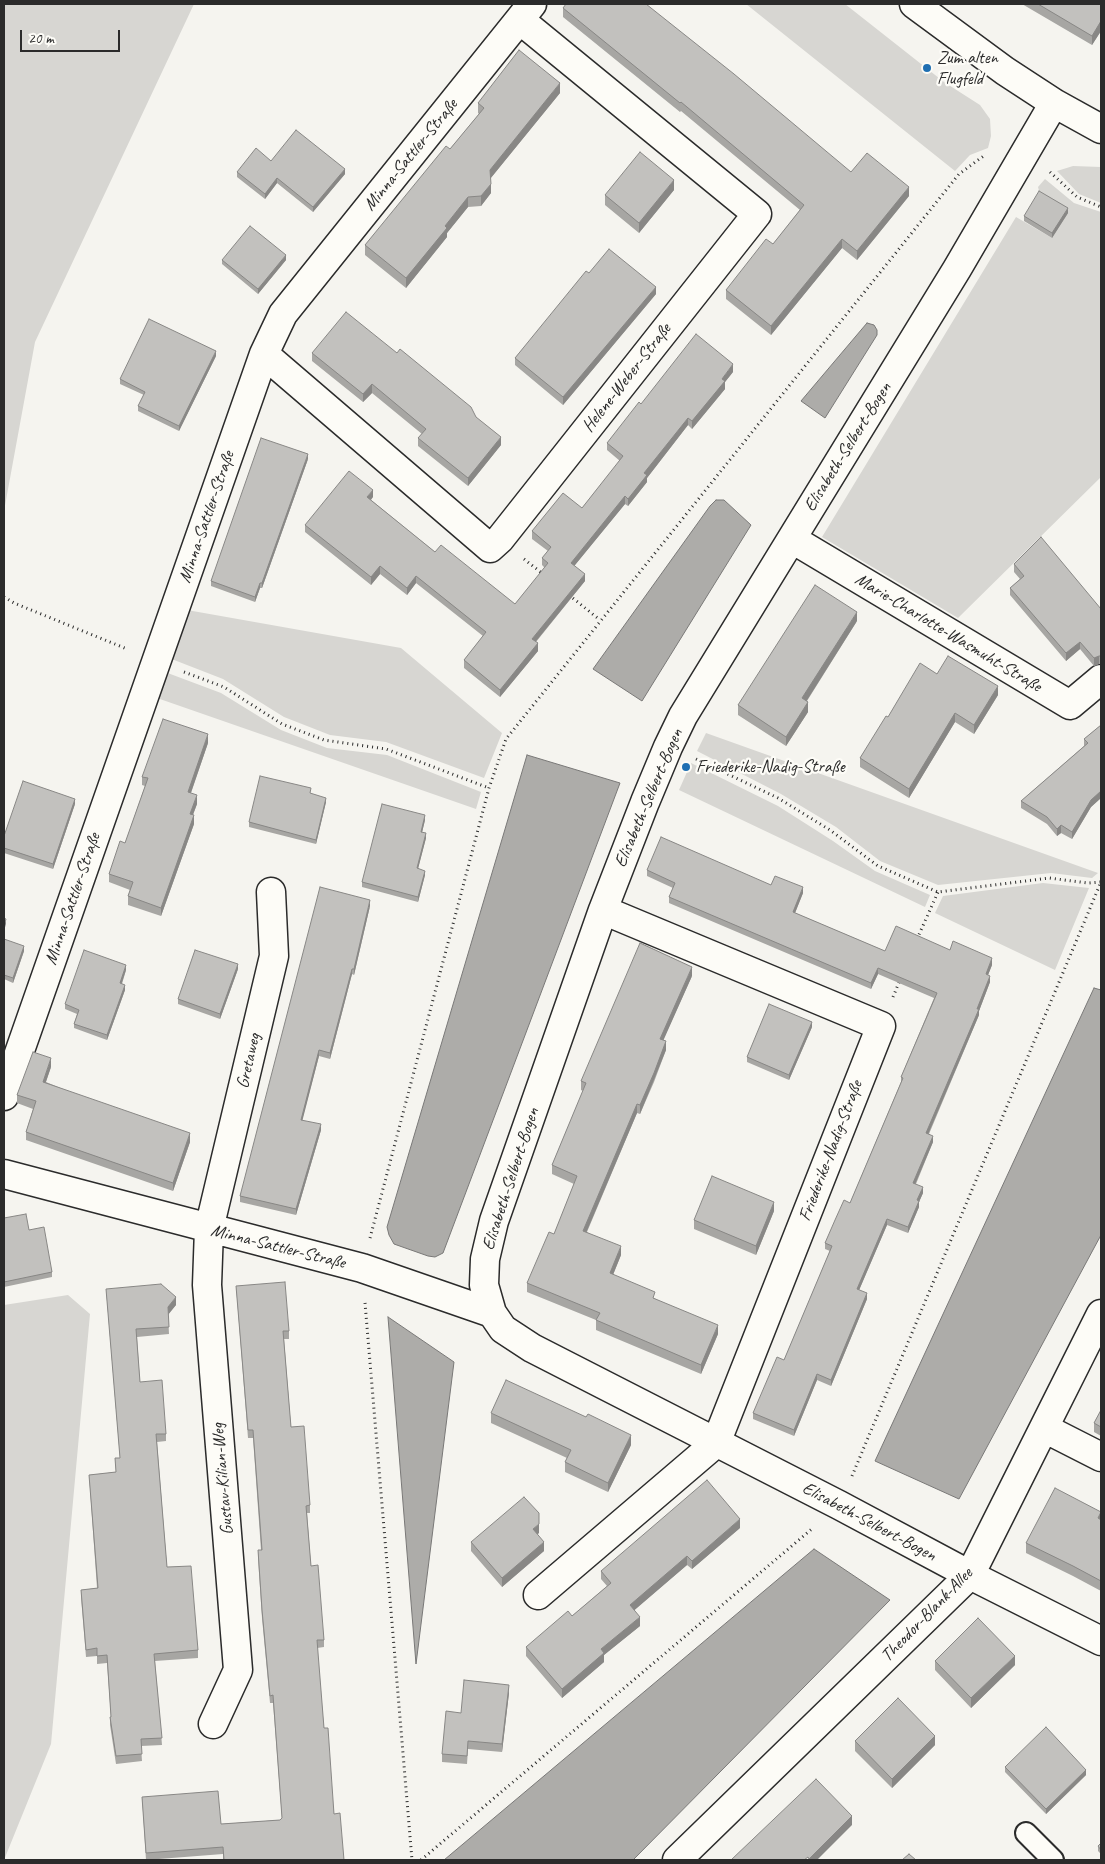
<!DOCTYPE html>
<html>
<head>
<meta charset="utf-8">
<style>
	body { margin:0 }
	#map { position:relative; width:1105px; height:1864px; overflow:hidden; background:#f5f4ef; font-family:Caveat,sans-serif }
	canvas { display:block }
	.frame { position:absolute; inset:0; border:5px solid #2b2b2b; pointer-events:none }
	.scale { position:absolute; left:20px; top:30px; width:100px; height:22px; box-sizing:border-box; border:2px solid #2b2b2b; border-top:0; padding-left:6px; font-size:15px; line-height:18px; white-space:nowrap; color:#2b2b2b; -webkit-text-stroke:4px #fdfcf7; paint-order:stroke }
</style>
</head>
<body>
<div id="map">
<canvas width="1105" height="1864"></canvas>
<div class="frame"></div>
<div class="scale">20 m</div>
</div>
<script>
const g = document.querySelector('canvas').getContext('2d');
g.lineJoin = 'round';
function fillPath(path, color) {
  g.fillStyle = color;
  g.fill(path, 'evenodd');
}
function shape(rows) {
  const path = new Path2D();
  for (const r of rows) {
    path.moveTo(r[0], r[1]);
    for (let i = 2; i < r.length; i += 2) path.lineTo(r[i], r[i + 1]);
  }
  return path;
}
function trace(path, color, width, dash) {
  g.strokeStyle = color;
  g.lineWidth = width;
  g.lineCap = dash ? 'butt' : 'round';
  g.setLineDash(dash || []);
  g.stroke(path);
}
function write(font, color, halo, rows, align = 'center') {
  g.font = font + ' Caveat,sans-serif';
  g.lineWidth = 4.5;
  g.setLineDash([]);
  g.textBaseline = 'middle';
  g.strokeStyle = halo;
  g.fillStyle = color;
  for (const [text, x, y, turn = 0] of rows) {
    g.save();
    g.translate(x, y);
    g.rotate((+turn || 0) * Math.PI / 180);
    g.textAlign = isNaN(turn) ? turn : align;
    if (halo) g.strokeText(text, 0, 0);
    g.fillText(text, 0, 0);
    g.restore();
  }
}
fillPath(shape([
	[4,4,194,4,35,342,4,511],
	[746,4,845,4,944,82,980,105,990,119,991,136,988,148,970,155,955,171],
	[1073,166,1101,167,1101,203,1079,194,1057,171],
	[1045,179,1074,203,1101,212,1101,477,958,618,822,537,1016,217,1052,238,1038,187],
	[187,610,401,648,502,733,484,778,386,742,330,735,284,717,223,679,169,658],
	[165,672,221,693,281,730,327,748,387,755,481,792,476,809,157,698],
	[706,733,1098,873,1092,878,1051,873,938,885,880,861,836,827,781,794,697,751],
	[691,763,778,806,833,841,875,871,930,895,925,907,679,790],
	[1043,883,1089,888,1055,970,935,913,943,896],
	[68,1295,90,1314,51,1744,4,1860,4,1305]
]), '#d7d6d2');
const water = shape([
	[867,323,874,325,877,330,877,335,825,418,801,401,867,323],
	[716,500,724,500,751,525,642,701,593,669,710,506,716,500],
	[527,755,620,783,443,1253,435,1257,428,1256,394,1244,389,1235,387,1227,527,755],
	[1094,988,1101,990,1101,1235,959,1499,875,1461,1094,988],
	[388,1317,454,1362,416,1664,388,1317],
	[814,1549,890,1600,633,1860,444,1860,814,1549]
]);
fillPath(water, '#adaca9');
trace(water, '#797877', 1);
const service = shape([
	[1026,1833,1053,1860]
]);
const minor = shape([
	[914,4,1005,71,1054,103,1101,129],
	[1054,103,957,269,683,716,668,747,645,802,603,910,494,1221,485,1259,484,1285,492,1313,503,1329,532,1348,839,1505,970,1575,1101,1641],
	[264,354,490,548,500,539,757,214,520,20],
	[792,539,1070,705,1101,679],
	[4,1096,264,354,283,314,532,4],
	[4,1174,362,1268,492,1313],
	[1044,1428,1101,1457],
	[538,1595,716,1443,881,1026,603,910],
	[213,1724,238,1670,207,1285,209,1229,274,956,271,892],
	[677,1860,970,1575,1101,1314]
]);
trace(service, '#2b2b2b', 24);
trace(minor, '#2b2b2b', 31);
trace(shape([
	[1050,172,1077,197,1101,207],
	[524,559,543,574],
	[569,595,600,620],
	[4,597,14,603,127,649],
	[184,672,224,687,282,724,324,740,386,749,489,788],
	[696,759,778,798,830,830,878,866,938,892,1049,878,1088,883,1101,882],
	[917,939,938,892],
	[893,997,900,980],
	[370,1238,489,788,506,739,959,174,985,155],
	[365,1303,412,1860],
	[852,1476,1101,882],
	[421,1860,813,1528]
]), '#2b2b2b', 3, [1, 4]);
trace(service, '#fdfcf7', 20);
trace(minor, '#fdfcf7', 28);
fillPath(shape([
	[1022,4,1101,4,1101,31,1092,45],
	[563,8,851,172,909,196,857,260,842,248,771,335,726,299,726,290,773,244,800,210,681,111,680,112,563,17],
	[560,93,490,179,491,193,481,206,468,207,447,233,447,237,406,288,365,255,365,245,450,149,479,114,478,113,478,103],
	[237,172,345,174,313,212,277,183,265,199,237,177],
	[674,190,639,233,605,205,605,195],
	[1068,213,1052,238,1024,221,1024,216],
	[222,260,286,260,258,294,222,264],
	[589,273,656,294,563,405,515,365,515,358],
	[312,353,476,417,501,445,468,486,418,446,418,438,422,434,372,393,363,402,312,361],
	[216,356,179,431,138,411,138,406,144,395,120,384,120,379],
	[733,372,725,382,725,389,692,429,688,425,647,478,647,482,628,506,625,504,574,566,585,581,536,642,538,651,500,697,464,668,464,660,483,636,416,583,407,595,380,574,371,585,305,532,305,525,373,497,371,500,435,552,515,604,545,568,542,565,542,558,548,551,532,539,532,531,582,508,620,461,607,450,607,443,641,404],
	[308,459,262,588,260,588,255,602,211,586,211,581],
	[1014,564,1101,609,1101,664,1099,664,1094,666,1080,649,1066,661,1010,595,1010,588,1020,579,1014,572],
	[857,621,807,701,808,712,786,746,738,715,738,705],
	[937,674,998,695,974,734,955,722,909,798,860,767,860,758,888,717],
	[1101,725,1101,798,1091,807,1072,839,1061,833,1057,836,1047,824,1021,808,1021,801,1084,746,1084,739],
	[208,743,191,793,197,804,193,815,194,824,161,916,128,905,128,896,130,890,109,882,109,874,125,843,145,786,142,785,142,777],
	[311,794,326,802,316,844,249,827,249,822],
	[75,804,53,869,4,853,4,836],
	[425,820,422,832,426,838,418,868,425,875,418,902,362,887,362,882],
	[647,870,771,885,803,893,795,913,885,951,950,950,992,965,988,975,990,982,979,1011,979,1015,929,1134,933,1142,916,1184,923,1193,919,1202,919,1207,908,1233,887,1225,859,1290,867,1299,831,1386,817,1380,794,1436,753,1419,753,1413,784,1360,830,1251,825,1249,825,1243,850,1203,901,1082,901,1077,934,998,878,974,871,989,669,903,669,897,673,888,647,876],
	[370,906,354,975,352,974,330,1059,319,1056,302,1120,321,1130,296,1215,240,1202,240,1196],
	[4,939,24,951,13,983,4,979],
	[238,969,220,1019,178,1004,178,999],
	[126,970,122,984,125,990,107,1040,74,1028,74,1024,77,1014,65,1009,65,1004],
	[692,976,663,1040,666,1050,654,1082,640,1114,637,1113,587,1232,621,1255,613,1275,718,1334,701,1374,596,1330,596,1320,527,1292,527,1283,554,1234,574,1184,552,1174,552,1165,583,1091,581,1090,581,1081],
	[812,1027,789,1080,747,1062,747,1057],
	[51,1067,46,1082,190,1142,173,1191,26,1140,26,1132,33,1109,17,1103,17,1095],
	[774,1211,756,1255,694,1229,694,1220],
	[4,1218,29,1230,52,1272,52,1277,4,1287],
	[236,1286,289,1331,289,1339,284,1339,291,1427,310,1505,310,1513,307,1513,311,1566,324,1640,324,1647,317,1648,324,1728,334,1814,344,1860,223,1860,223,1854,146,1860,142,1797,221,1824,280,1820,282,1818,273,1703,270,1703,262,1618,258,1558,258,1550,261,1550,253,1438,248,1438],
	[106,1289,176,1305,168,1314,169,1334,137,1337,140,1382,166,1434,166,1441,157,1442,167,1567,198,1650,198,1658,155,1661,162,1745,141,1746,142,1761,116,1764,110,1725,110,1717,111,1717,107,1663,97,1664,97,1656,86,1657,81,1597,81,1590,97,1588,89,1475,116,1472,115,1458,120,1458],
	[1101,1410,1101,1436,1094,1432,1094,1423],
	[491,1413,631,1445,608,1492,565,1472,565,1462,567,1458,491,1423],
	[1101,1512,1101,1591,1073,1576,1026,1553,1026,1543],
	[740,1528,692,1569,687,1565,634,1610,640,1626,604,1655,604,1662,562,1698,526,1656,526,1647,572,1616,607,1586,601,1579,601,1571],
	[539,1533,537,1534,544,1551,502,1587,471,1551,471,1542],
	[935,1661,1015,1665,971,1708,935,1670],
	[509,1693,502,1752,468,1749,467,1764,442,1762,442,1754,461,1713],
	[855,1741,935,1745,892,1788,855,1751],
	[1005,1767,1086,1775,1046,1814,1005,1772],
	[1101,1843,1101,1854,1098,1851,1098,1846]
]), '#a7a6a3');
fillPath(shape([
	[1101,21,1101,31,1092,45,1092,36],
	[560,83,560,93,490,179,490,170],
	[345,169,345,174,313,212,313,207],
	[277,178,277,183,265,199,265,194],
	[674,180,674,190,639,233,639,223],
	[491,184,491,193,481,206,481,196],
	[909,187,909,196,857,260,857,251],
	[468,197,468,207,447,233,447,237,406,288,406,278,445,226],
	[1068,208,1068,213,1052,238,1052,233],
	[842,239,842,248,771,335,771,326],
	[286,255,286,260,258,294,258,289],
	[656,287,656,294,563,405,563,397],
	[216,351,216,356,179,431,179,426],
	[733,364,733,372,725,382,725,389,692,429,692,421,722,379],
	[372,384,372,393,363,402,363,394],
	[688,418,688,425,647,478,647,482,628,506,628,499,644,473],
	[501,437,501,445,468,486,468,478],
	[308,454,308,459,262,588,262,583],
	[373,490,373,497,367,504,367,497],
	[625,496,625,504,571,570,571,563],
	[380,566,380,574,371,585,371,577],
	[585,574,585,581,532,646,532,639],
	[416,576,416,583,407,595,407,588],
	[260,583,260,588,255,602,255,597],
	[857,612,857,621,802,708,802,698],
	[1080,642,1080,649,1066,661,1066,653],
	[538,643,538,651,500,697,500,690],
	[1099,656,1099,664,1094,666,1094,658],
	[998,686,998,695,974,734,974,725],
	[808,702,808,712,786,746,786,737],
	[955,713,955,722,909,798,909,789],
	[208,734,208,743,188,801,188,792],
	[1101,791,1101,798,1091,807,1072,839,1072,832,1091,800],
	[197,795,197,804,190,822,190,814],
	[326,798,326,802,316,844,316,840],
	[75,799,75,804,53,869,53,864],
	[194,815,194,824,161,916,161,908],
	[425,815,425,820,421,837,421,832],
	[1061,825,1061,833,1057,836,1057,829],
	[426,833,426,838,417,873,417,868],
	[425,871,425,875,418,902,418,897],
	[803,887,803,893,793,918,793,912],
	[370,900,370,906,354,975,354,969],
	[6,919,6,924,4,931,4,926],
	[24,946,24,951,13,983,13,978],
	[992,958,992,965,986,980,986,974],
	[238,964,238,969,220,1019,220,1014],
	[126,965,126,970,120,988,120,983],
	[692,967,692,976,660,1048,660,1039],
	[878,968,878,974,871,989,871,983],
	[352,969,352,974,330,1059,330,1053],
	[990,976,990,982,979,1011,979,1015,926,1139,926,1133],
	[125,985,125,990,107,1040,107,1035],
	[812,1022,812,1027,789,1080,789,1075],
	[666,1041,666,1050,640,1114,640,1105],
	[319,1050,319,1056,301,1126,301,1120],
	[51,1058,51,1067,43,1090,43,1082],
	[637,1104,637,1113,583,1240,583,1231],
	[321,1124,321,1130,296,1215,296,1209],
	[190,1133,190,1142,173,1191,173,1183],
	[933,1136,933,1142,913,1189,913,1183],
	[923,1187,923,1193,919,1202,919,1207,908,1233,908,1227,917,1200],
	[774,1202,774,1211,756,1255,756,1246],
	[887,1219,887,1225,857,1295,857,1289],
	[621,1246,621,1255,610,1282,610,1273],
	[867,1293,867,1299,831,1386,831,1380],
	[176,1297,176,1305,168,1315,168,1307],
	[718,1325,718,1334,701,1374,701,1365],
	[817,1374,817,1380,794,1436,794,1430],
	[631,1435,631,1445,608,1492,608,1483],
	[1101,1512,1101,1521,1098,1518],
	[740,1519,740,1528,692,1569,692,1561],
	[539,1524,539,1533,533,1538,533,1529],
	[544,1542,544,1551,502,1587,502,1578],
	[687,1556,687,1565,630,1614,630,1605],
	[640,1617,640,1626,604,1655,604,1662,562,1698,562,1689,601,1649],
	[1015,1656,1015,1665,971,1708,971,1698],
	[509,1685,509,1693,502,1752,502,1744],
	[935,1736,935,1745,892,1788,892,1779],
	[1086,1770,1086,1775,1046,1814,1046,1809],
	[852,1816,852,1825,817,1860,809,1860,809,1859]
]), '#888785');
const building = shape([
	[566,4,646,4,734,74,851,172,867,153,909,187,857,251,842,239,771,326,726,290,766,239,773,244,804,205,681,102,680,103,563,8,566,4],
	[1038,4,1101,4,1101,21,1092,36,1038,4],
	[519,50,560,83,490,170,491,184,481,196,468,197,445,226,447,228,406,278,365,245,446,146,450,149,484,108,478,103,519,50],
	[296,130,345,169,313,207,277,178,265,194,237,172,256,148,271,161,296,130],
	[640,152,674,180,639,223,605,195,640,152],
	[1039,191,1068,208,1052,233,1024,216,1039,191],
	[250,226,286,255,258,289,222,260,250,226],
	[609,249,656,287,563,397,515,358,586,271,589,273,609,249],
	[346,312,397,353,400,349,471,407,476,417,501,437,468,478,418,438,426,429,372,384,363,394,312,353,346,312],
	[149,319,216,351,179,426,138,406,145,392,120,379,149,319],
	[696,334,733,364,722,379,725,381,692,421,688,418,644,473,647,475,628,499,625,496,571,563,585,574,532,639,538,643,500,690,464,660,486,632,416,576,407,588,380,566,371,577,305,525,349,471,373,490,367,497,435,552,441,545,515,604,548,563,542,558,551,547,532,531,563,493,582,508,623,456,607,443,639,402,641,404,696,334],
	[261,438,308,454,262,583,260,583,255,597,211,581,261,438],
	[1041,537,1101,609,1101,656,1099,656,1094,658,1080,642,1066,653,1010,588,1024,576,1014,564,1041,537],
	[815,585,857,612,802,698,808,702,786,737,738,705,815,585],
	[948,656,998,686,974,725,955,713,909,789,860,758,886,716,888,717,920,663,937,674,948,656],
	[163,719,208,734,188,792,197,795,190,814,194,815,161,908,128,896,133,882,109,874,120,841,125,843,148,778,142,777,163,719],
	[1101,725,1101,791,1091,800,1072,832,1061,825,1057,829,1047,817,1021,801,1088,743,1084,739,1101,725],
	[260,776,311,788,310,793,326,798,316,840,249,822,260,776],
	[23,781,75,799,53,864,4,848,4,836,23,781],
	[382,804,425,815,421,832,426,833,417,868,425,871,418,897,362,882,382,804],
	[661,837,771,885,775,876,803,887,793,912,885,951,896,926,950,950,953,941,992,958,986,974,990,976,977,1009,979,1009,926,1133,933,1136,913,1183,923,1187,917,1200,919,1201,908,1227,887,1219,857,1289,867,1293,831,1380,817,1374,794,1430,753,1413,777,1357,784,1360,832,1246,825,1243,835,1220,844,1200,850,1203,903,1078,901,1077,937,993,878,968,871,983,669,897,675,883,647,870,661,837],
	[320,887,370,900,354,969,352,969,330,1053,319,1050,301,1120,321,1124,296,1209,240,1196,320,887],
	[4,918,6,919,4,926,4,918],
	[4,939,24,946,13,978,4,975,4,939],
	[640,943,692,967,660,1039,666,1041,654,1073,640,1105,637,1104,583,1231,621,1246,610,1273,655,1292,653,1298,718,1325,701,1365,596,1320,600,1313,527,1283,549,1232,554,1234,577,1176,552,1165,586,1083,581,1081,640,943],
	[84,950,126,965,120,983,125,985,107,1035,74,1024,79,1010,65,1004,84,950],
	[195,950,238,964,220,1014,178,999,195,950],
	[769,1004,812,1022,789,1075,747,1057,769,1004],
	[33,1052,51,1058,43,1082,190,1133,173,1183,26,1132,36,1101,17,1095,33,1052],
	[712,1176,774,1202,756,1246,694,1220,712,1176],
	[26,1214,29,1230,44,1227,52,1272,4,1282,4,1218,26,1214],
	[285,1282,289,1331,283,1331,291,1427,304,1426,310,1505,306,1506,311,1566,318,1565,324,1640,317,1640,324,1728,328,1728,334,1814,340,1813,344,1860,224,1860,223,1847,146,1853,142,1797,218,1791,221,1824,280,1820,282,1818,273,1695,270,1696,262,1610,258,1550,262,1550,253,1430,248,1430,236,1286,285,1282],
	[161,1284,176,1297,168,1307,169,1327,136,1329,140,1382,162,1380,166,1434,156,1434,167,1567,191,1566,198,1650,154,1654,162,1738,141,1739,142,1754,116,1756,110,1717,111,1717,107,1655,97,1656,97,1648,86,1650,81,1590,98,1588,89,1475,116,1472,115,1458,120,1458,106,1289,161,1284],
	[506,1380,586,1417,588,1414,631,1435,608,1483,565,1462,571,1450,491,1413,506,1380],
	[1101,1410,1101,1427,1094,1423,1101,1410],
	[707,1480,740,1519,692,1561,687,1556,630,1605,640,1617,601,1649,604,1653,562,1689,526,1647,568,1611,572,1616,611,1583,601,1571,707,1480],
	[1055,1488,1101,1512,1098,1518,1101,1520,1101,1581,1073,1566,1026,1543,1055,1488],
	[524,1497,539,1513,539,1524,533,1529,544,1542,502,1578,471,1542,524,1497],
	[978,1618,1015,1656,971,1698,935,1661,978,1618],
	[464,1680,509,1685,502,1744,468,1741,467,1756,442,1754,446,1711,461,1713,464,1680],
	[898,1698,935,1736,892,1779,855,1741,898,1698],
	[1046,1727,1086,1770,1046,1809,1005,1767,1046,1727],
	[816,1779,852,1816,809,1859,808,1857,804,1860,731,1860,816,1779],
	[1101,1843,1101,1850,1098,1846,1101,1843],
	[909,1854,916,1860,902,1860,909,1854]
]);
fillPath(building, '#c2c1be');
trace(building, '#888785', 1);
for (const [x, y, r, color] of [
	[927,68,5,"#1f6fb2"],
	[686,767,5,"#1f6fb2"]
]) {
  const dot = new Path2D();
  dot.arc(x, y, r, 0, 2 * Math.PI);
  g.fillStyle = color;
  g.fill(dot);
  trace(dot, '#fdfcf7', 2);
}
write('18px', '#2b2b2b', '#fdfcf7', [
	["Zum alten",937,58],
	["Flugfeld",937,79],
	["Friederike-Nadig-Straße",696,767]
], 'left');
write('18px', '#2b2b2b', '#fdfcf7', [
	["Minna-Sattler-Straße",411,155,-51],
	["Helene-Weber-Straße",627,378,-52],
	["Elisabeth-Selbert-Bogen",848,447,-58],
	["Minna-Sattler-Straße",207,517,-71],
	["Marie-Charlotte-Wasmuht-Straße",948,633,31],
	["Elisabeth-Selbert-Bogen",649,798,-67],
	["Minna-Sattler-Straße",73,899,-71],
	["Gretaweg",249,1061,-77],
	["Friederike-Nadig-Straße",831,1151,-69],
	["Elisabeth-Selbert-Bogen",511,1179,-72],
	["Minna-Sattler-Straße",278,1247,14],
	["Gustav-Kilian-Weg",223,1479,-95],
	["Elisabeth-Selbert-Bogen",869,1522,28],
	["Theodor-Blank-Allee",927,1615,-46]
]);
</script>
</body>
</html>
